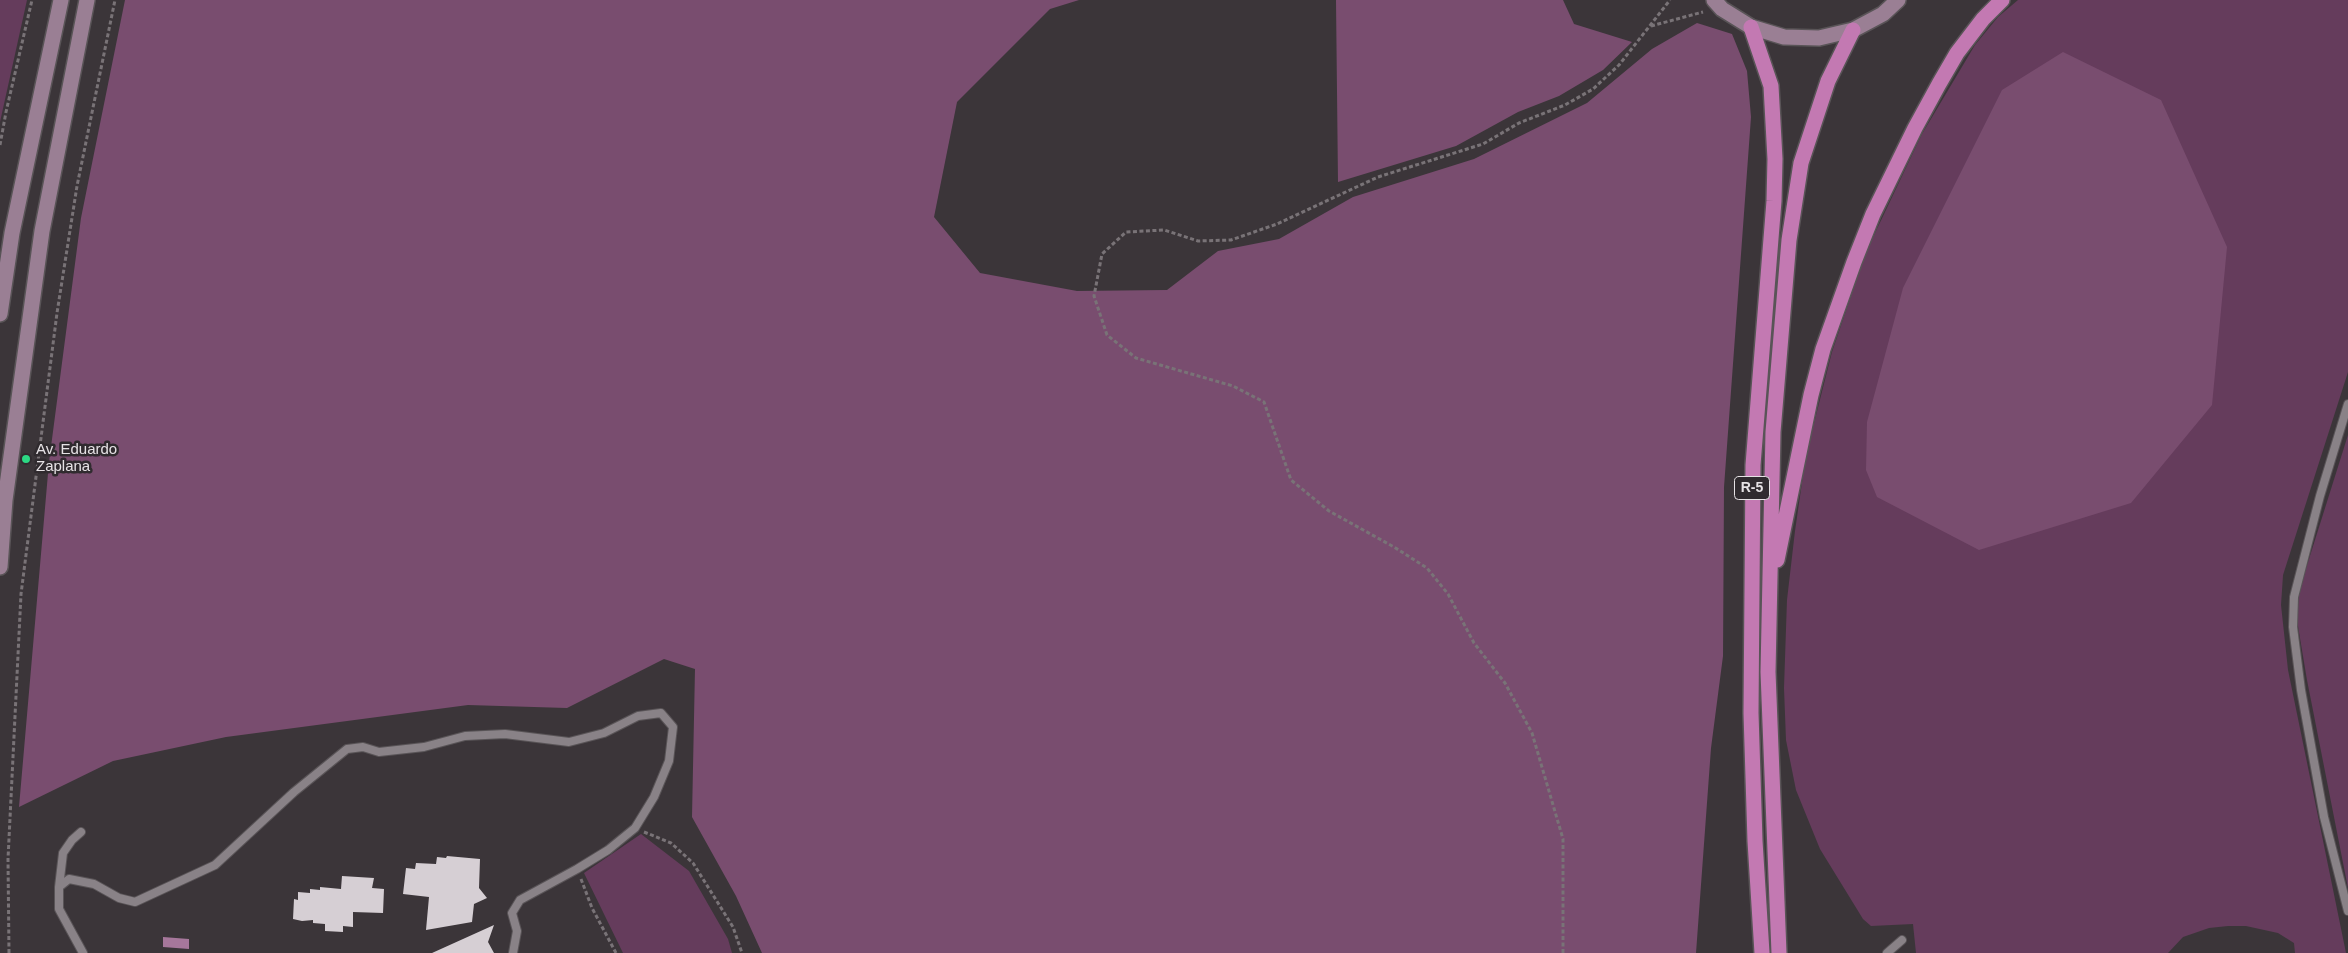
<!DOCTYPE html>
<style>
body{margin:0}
canvas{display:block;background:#3b3539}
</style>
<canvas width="2348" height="953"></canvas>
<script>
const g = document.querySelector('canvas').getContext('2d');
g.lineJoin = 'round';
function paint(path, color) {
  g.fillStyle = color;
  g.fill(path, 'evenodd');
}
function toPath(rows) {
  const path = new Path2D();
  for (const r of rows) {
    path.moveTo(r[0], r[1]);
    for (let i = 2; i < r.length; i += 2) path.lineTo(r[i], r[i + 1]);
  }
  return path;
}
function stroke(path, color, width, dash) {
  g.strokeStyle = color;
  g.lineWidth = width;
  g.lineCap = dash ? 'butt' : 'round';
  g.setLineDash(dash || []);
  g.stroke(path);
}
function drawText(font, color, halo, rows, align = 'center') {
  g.font = font + ' Arial,sans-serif';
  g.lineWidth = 5;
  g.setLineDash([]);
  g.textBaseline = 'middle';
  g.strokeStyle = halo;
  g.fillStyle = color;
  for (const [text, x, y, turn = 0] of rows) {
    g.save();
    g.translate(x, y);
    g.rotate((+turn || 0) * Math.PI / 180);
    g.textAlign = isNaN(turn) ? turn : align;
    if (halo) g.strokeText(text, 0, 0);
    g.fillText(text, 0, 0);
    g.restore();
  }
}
paint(toPath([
 [0,0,27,0,0,122],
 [2018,0,2348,0,2348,372,2283,575,2281,605,2288,670,2346,953,2295,953,2294,943,2278,933,2246,926,2228,926,2209,928,2183,937,2168,953,1916,953,1913,924,1871,926,1863,919,1820,849,1796,790,1786,740,1784,688,1787,600,1795,531,1806,455,1832,352,1866,252,1922,134,1975,45,1998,17],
 [2348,435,2348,888,2307,680,2297,620,2298,594],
 [641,834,689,871,728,939,732,953,623,953,584,873]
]), '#653c5c');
paint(toPath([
 [125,0,1079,0,1050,9,957,102,934,217,980,273,1077,291,1167,290,1218,251,1279,239,1353,197,1474,159,1587,103,1652,49,1697,23,1732,34,1747,71,1751,117,1724,487,1723,656,1711,748,1696,953,762,953,736,896,692,817,695,669,664,659,567,708,468,705,226,737,113,761,19,807,49,462,81,218],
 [1336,0,1563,0,1574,24,1632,42,1603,70,1559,96,1518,112,1456,146,1338,182],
 [2063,52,2161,100,2227,247,2212,405,2131,503,1979,550,1877,497,1866,470,1867,422,1903,288,2002,90]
]), '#794d6f');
paint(toPath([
 [163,937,189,939,189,949,163,947]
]), '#a6779b');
paint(toPath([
 [447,856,480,859,479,888,487,898,474,904,472,922,426,930,429,897,403,894,406,868,415,869,416,863,436,864,437,857,446,858],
 [342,876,374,878,372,888,384,889,383,913,353,912,353,927,343,926,343,932,325,931,325,924,313,923,313,920,302,921,293,919,294,899,298,900,298,892,310,893,310,889,320,890,320,887,341,889],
 [494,925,488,942,494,953,432,953]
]), '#d6cfd4');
const service = toPath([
 [2348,404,2320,496,2294,597,2293,627,2301,690,2324,817,2348,911],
 [59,887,63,853,72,840,81,832],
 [83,953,59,909,59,887,69,879,94,884,119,898,135,902,215,865,294,792,347,749,363,747,379,752,424,747,465,736,505,734,569,742,604,733,638,716,661,713,673,727,669,761,654,797,635,828,608,850,577,869,520,900,512,913,517,931,513,953],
 [1887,953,1902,940]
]);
const secondary = toPath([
 [1714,0,1722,9,1751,27,1784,37,1819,38,1853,30,1883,14,1898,0],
 [0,314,12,233,61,0],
 [0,567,5,500,42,231,87,0]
]);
const motorway = toPath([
 [1751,27,1771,86,1775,159,1774,201,1753,465,1751,713,1755,841,1762,953],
 [1777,560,1811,395,1823,349,1854,262,1873,214,1915,128,1939,84,1957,53,1983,19,2002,0],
 [1779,953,1768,672,1773,432,1789,240,1801,163,1828,81,1853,30]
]);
stroke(service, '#595457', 10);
stroke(secondary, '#595457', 18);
stroke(motorway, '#595457', 18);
stroke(toPath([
 [1651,26,1703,12],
 [0,145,6,112,32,0],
 [644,832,671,843,693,863,733,927,742,953],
 [581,879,592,908,616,953],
 [9,953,8,859,21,594,57,313,77,186,115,0],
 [1563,953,1563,839,1532,733,1505,683,1474,643,1448,594,1427,568,1394,547,1329,511,1291,480,1264,402,1233,386,1136,358,1107,335,1094,296,1102,254,1126,232,1164,230,1198,241,1231,240,1277,224,1378,177,1483,144,1519,123,1565,105,1593,89,1619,65,1670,0]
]), '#797377', 3, [4, 2.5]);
stroke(service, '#898287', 8);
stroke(secondary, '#9a7f94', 15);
stroke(motorway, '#c379b2', 15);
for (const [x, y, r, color] of [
 [26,459,5,"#2cd884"]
]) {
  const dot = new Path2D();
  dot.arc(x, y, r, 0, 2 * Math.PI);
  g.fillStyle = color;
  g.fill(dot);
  stroke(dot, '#302b2f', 2);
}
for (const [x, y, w] of [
 [1752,488,35]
]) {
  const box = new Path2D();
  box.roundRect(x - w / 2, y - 11.5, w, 23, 4);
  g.fillStyle = '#302b2f';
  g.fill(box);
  stroke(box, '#e6e2e5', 1);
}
drawText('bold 14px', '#e6e2e5', null, [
 ["R-5",1752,488]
]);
drawText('15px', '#e6e2e5', '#302b2f', [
 ["Av. Eduardo",36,450],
 ["Zaplana",36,467]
], 'left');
</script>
